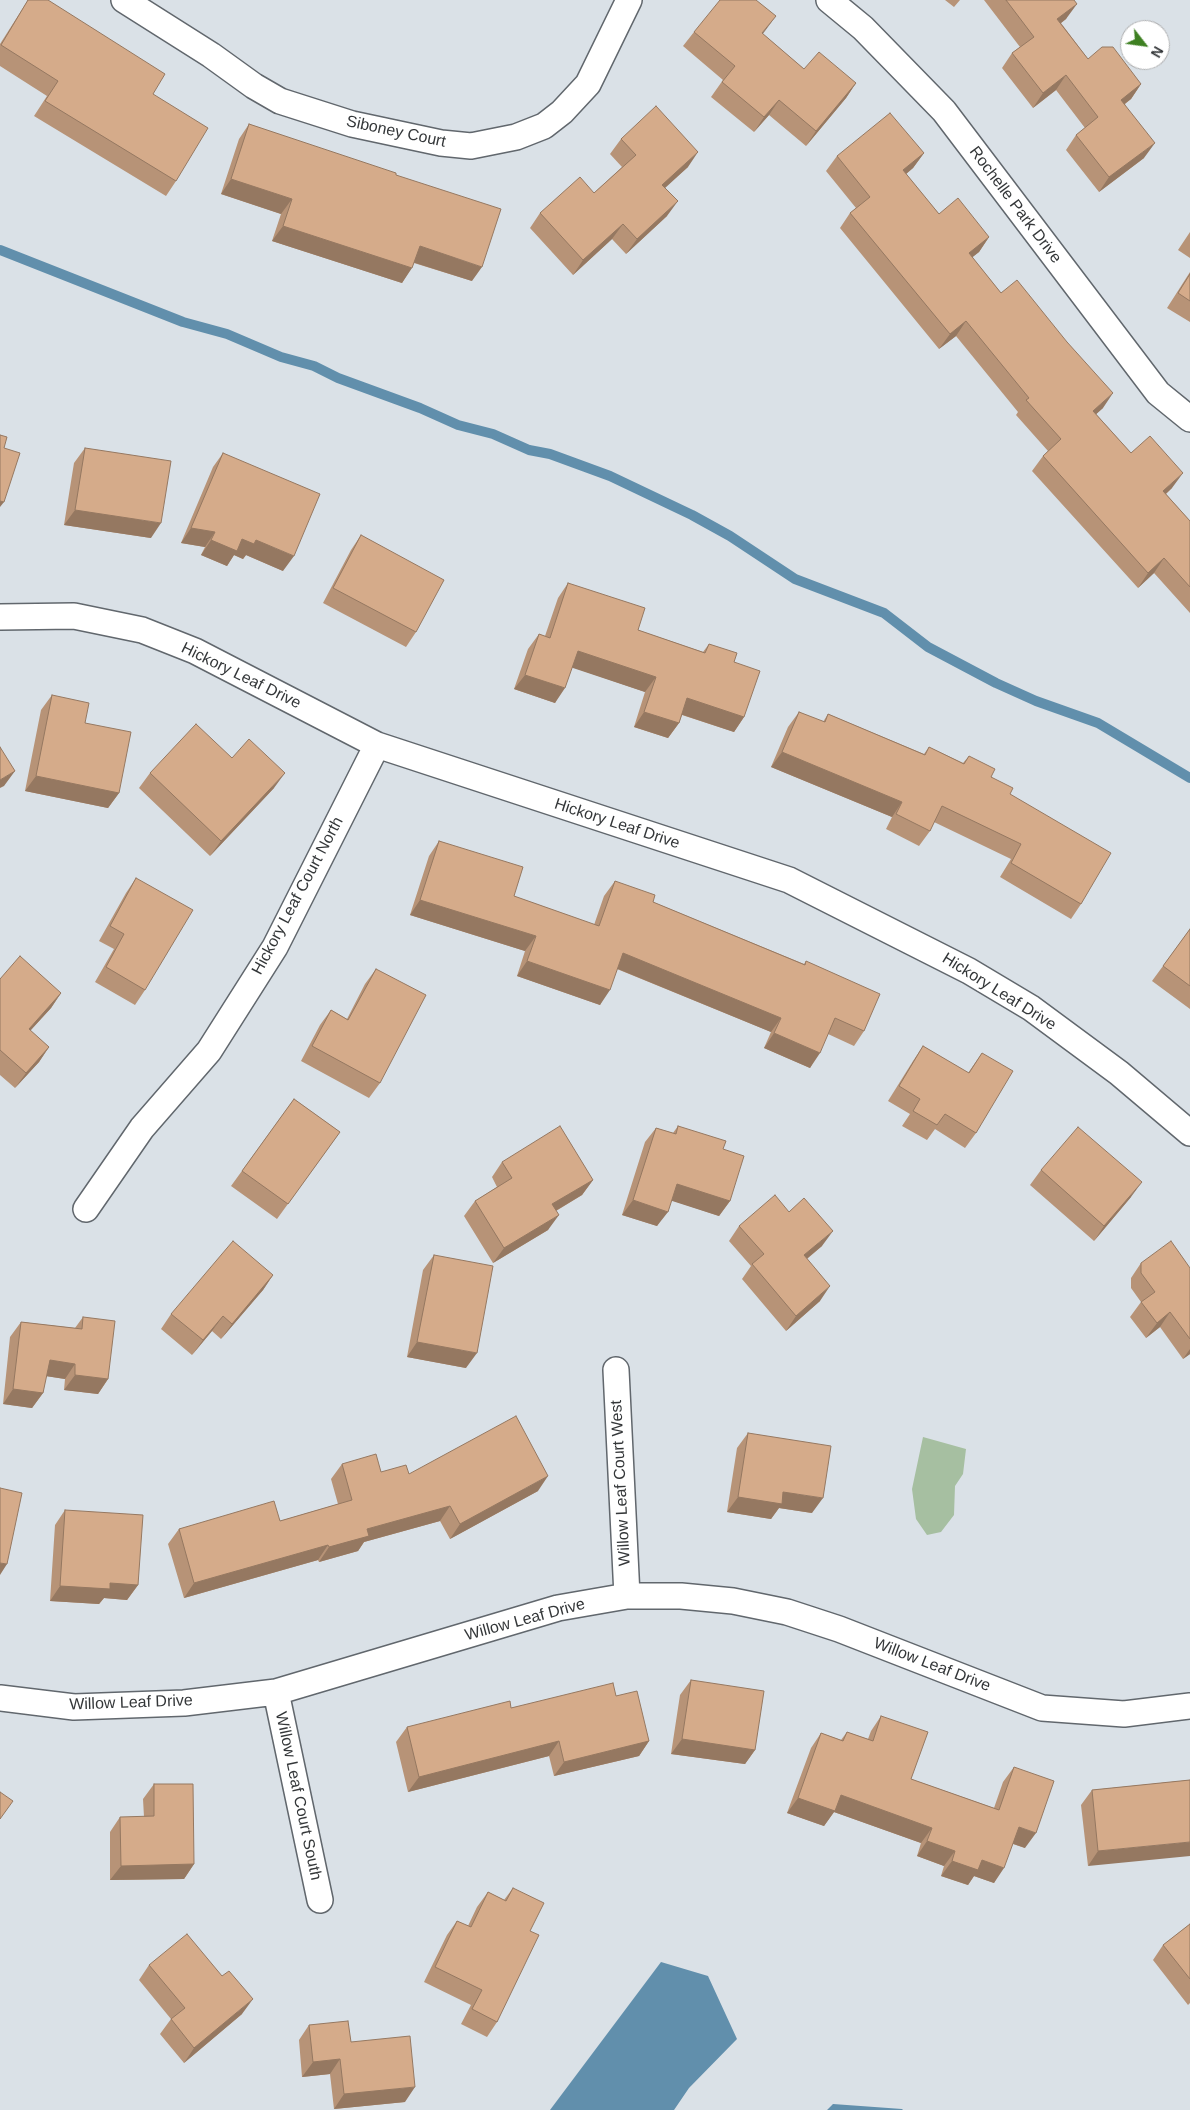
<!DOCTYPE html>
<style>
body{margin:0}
#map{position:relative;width:1190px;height:2110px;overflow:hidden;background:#dae1e7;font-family:Arial,sans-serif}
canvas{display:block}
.north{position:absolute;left:1120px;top:20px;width:50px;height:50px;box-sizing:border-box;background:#fff;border:1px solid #aeafb0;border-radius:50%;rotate:120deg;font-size:14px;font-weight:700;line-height:20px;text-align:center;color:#343739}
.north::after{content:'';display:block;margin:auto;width:18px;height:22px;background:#3e8022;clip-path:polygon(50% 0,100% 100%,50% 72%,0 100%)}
</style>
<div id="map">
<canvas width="1190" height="2110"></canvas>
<div class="north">N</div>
</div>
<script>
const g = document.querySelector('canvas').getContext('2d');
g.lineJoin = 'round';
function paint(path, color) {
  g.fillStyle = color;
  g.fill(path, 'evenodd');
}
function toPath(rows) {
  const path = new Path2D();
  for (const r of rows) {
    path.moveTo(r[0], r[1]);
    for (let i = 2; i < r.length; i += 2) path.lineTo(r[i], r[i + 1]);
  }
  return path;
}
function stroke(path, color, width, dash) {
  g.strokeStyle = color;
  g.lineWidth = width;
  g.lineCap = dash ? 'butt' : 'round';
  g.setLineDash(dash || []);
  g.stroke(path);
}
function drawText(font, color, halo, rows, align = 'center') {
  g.font = font + ' Arial,sans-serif';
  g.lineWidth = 4;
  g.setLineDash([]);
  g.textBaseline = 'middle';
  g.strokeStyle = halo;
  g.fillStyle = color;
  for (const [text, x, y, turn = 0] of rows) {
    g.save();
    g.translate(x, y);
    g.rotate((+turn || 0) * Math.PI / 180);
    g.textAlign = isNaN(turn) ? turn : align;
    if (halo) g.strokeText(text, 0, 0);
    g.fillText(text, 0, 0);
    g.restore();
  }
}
paint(toPath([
 [923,1437,966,1449,963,1474,955,1486,954,1515,941,1532,927,1535,916,1519,912,1489]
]), '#a6bfa1');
paint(toPath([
 [661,1962,708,1976,737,2039,689,2088,674,2110,550,2110],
 [833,2104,902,2109,903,2110,827,2110]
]), '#618fac');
stroke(toPath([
 [0,250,183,322,227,334,281,357,314,366,338,378,420,408,458,425,493,434,529,450,550,454,610,476,692,515,730,536,795,579,884,613,928,647,996,683,1036,701,1098,723,1190,778]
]), '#618fac', 10);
const street = toPath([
 [124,0,211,55,254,86,280,101,352,124,441,143,471,146,516,137,544,126,562,112,588,84,629,0],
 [829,0,863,28,944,111,1158,393,1190,419],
 [0,617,74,616,142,630,195,651,377,745,789,880,969,971,1031,1008,1119,1073,1190,1133],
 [86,1209,142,1128,209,1051,275,947,377,745],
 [616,1370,627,1596],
 [276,1692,320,1900],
 [0,1698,74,1707,184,1703,276,1692,558,1608,627,1596,681,1596,733,1601,787,1612,839,1629,1042,1708,1124,1714,1190,1706]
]);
stroke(street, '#61676d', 28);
stroke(street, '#fff', 25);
paint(toPath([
 [28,0,48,0,153,94,176,181,166,196,34,116,47,96,0,66,0,44],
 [945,0,960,0,954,7],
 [984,0,1074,0,1066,19,1061,23,1088,59,1141,84,1131,99,1125,104,1144,158,1099,192,1066,150,1076,135,1085,128,1056,90,1033,108,1002,68,1012,53,1020,47],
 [694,32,763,34,804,69,856,83,846,98,806,146,769,115,754,132,711,97,723,80,683,46],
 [249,124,396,175,472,281,414,263,402,283,272,241,281,214,221,194,239,139],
 [621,139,688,167,665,187,667,216,626,254,612,239,573,275,530,228,540,213,594,193,622,167,610,154],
 [924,153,913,168,906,174,939,214,989,237,979,252,972,257,1001,293,1103,408,1096,414,1131,453,1172,488,1166,494,1190,521,1190,613,1154,573,1138,588,1032,471,1043,456,1048,451,1016,415,1018,412,956,336,939,349,840,228,850,213,856,208,826,171,837,156],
 [1190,232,1190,258,1178,250],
 [1190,272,1190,322,1167,308],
 [85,448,151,538,64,525,74,463],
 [223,453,283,571,246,555,243,559,234,555,227,566,201,555,205,547,181,543,213,467],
 [361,535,416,632,406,647,323,603,351,550],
 [568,583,638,630,703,652,709,644,734,662,744,717,734,732,682,715,679,723,668,738,634,727,645,692,572,667,555,703,514,689,528,649,539,634,545,636,558,598],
 [52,695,85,723,119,793,108,808,25,791,41,710],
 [799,712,823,722,828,714,924,754,929,747,963,763,969,756,1010,794,1081,904,1071,919,1000,877,1011,859,934,822,930,831,919,846,886,829,892,817,771,767,788,727],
 [232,758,274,788,210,856,139,788,150,773],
 [439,841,514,896,594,925,604,896,615,881,653,902,804,964,806,961,864,1031,854,1046,828,1034,810,1068,764,1048,771,1032,617,969,600,1005,517,976,525,951,410,915,429,856],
 [136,878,145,990,135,1005,95,982,114,949,99,941,126,893],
 [1190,929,1190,1009,1152,981],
 [376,969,380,1083,369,1098,301,1061,320,1025,331,1010,347,1019,365,984],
 [0,979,61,993,51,1008,30,1031,49,1047,39,1062,15,1088,0,1075],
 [923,1046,968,1073,982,1053,976,1133,965,1148,935,1129,927,1140,902,1126,910,1114,888,1101,913,1061],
 [294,1099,340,1132,277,1219,231,1186],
 [678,1126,723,1149,730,1201,719,1216,671,1200,657,1226,622,1215,645,1142,656,1128,673,1133],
 [502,1162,593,1180,582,1195,556,1211,548,1230,493,1263,464,1216,475,1201,497,1187,492,1177],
 [1041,1170,1131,1197,1094,1241,1030,1185],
 [789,1212,822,1246,807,1259,820,1301,786,1331,742,1279,751,1266,729,1241,739,1226],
 [434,1255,466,1368,407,1357,423,1270],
 [1141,1263,1190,1268,1190,1354,1183,1359,1160,1327,1146,1338,1130,1317,1141,1302,1131,1288,1131,1278],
 [273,1275,263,1290,221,1339,212,1331,192,1355,161,1329,171,1314],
 [83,1317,108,1379,98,1394,64,1390,65,1379,46,1376,43,1393,32,1408,3,1404,10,1337,21,1322,75,1328],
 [748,1433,812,1513,779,1508,771,1519,727,1512,737,1448],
 [342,1464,381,1472,409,1474,538,1491,450,1539,440,1521,364,1542,358,1551,319,1562,318,1560,184,1598,168,1544,179,1529,280,1521,338,1504,331,1479],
 [65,1510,138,1585,127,1600,104,1598,99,1604,50,1601,55,1525],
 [691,1680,755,1750,745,1764,671,1754,680,1695],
 [616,1696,649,1741,639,1756,554,1776,549,1756,408,1792,396,1742,407,1727,511,1708],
 [881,1716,911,1779,994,1808,1003,1782,1014,1767,1025,1848,1013,1844,994,1883,974,1876,968,1885,941,1876,944,1866,917,1856,921,1843,834,1812,824,1826,787,1813,811,1748,821,1733,841,1740,847,1732,868,1739,871,1731],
 [1190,1780,1088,1866,1081,1805,1092,1790],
 [154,1784,194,1864,184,1879,110,1880,110,1832,120,1817,144,1817,143,1799],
 [513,1888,530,1931,497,2022,487,2037,461,2024,471,2005,424,1982,447,1935,457,1921,468,1926,477,1907,488,1892,504,1900],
 [1190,1924,1190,2003,1188,2005,1153,1960,1163,1945],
 [149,1965,242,2014,184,2063,160,2034,171,2019,139,1980],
 [309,2025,351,2042,405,2102,334,2109,330,2074,302,2077,299,2040]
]), '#b79377');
paint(toPath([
 [1077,4,1066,19,1047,34,1057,19],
 [776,16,765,31,752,48,762,33],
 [1066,75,1056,90,1033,108,1043,93],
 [856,83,846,98,806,146,816,131],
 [1141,84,1131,99,1111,114,1121,100],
 [779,100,769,115,754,132,764,117],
 [1155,143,1144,158,1099,192,1109,177],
 [698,152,688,167,652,200,662,185],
 [924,153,913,168,893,185,903,170],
 [231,179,292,199,281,214,221,194],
 [678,201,667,216,626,254,637,239],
 [623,224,612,239,573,275,583,260],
 [283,226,412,268,402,283,272,241],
 [989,237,979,252,959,268,969,253],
 [420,246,482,267,472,281,409,261],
 [966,321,956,336,939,349,950,334],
 [1113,393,1103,408,1083,426,1093,411],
 [1183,473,1172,488,1153,505,1163,491],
 [0,501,4,502,0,507],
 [75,510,161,523,151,538,64,525],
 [191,528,215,532,205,547,181,543],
 [242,539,256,540,294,556,283,571,246,555,243,559,234,555,227,566,201,555,211,540],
 [1164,558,1154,573,1138,588,1148,573],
 [578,651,656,677,645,692,567,666],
 [525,675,565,688,555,703,514,689],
 [687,698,744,717,734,732,677,713],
 [644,712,679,723,668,738,634,727],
 [782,752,902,802,892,817,771,767],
 [15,771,4,786,0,788,0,780],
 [285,773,274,788,210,856,221,841],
 [36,776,119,793,108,808,25,791],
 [420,900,536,936,525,951,410,915],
 [623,953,781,1018,771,1032,613,967],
 [527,961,610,990,600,1005,517,976],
 [61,993,51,1008,18,1044,29,1029],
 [774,1033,820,1053,810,1068,764,1048],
 [49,1047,39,1062,15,1088,26,1073],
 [593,1180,582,1195,542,1219,552,1204],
 [1142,1182,1131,1197,1094,1241,1104,1226],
 [677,1184,730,1201,719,1216,666,1199],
 [633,1200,668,1212,657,1226,622,1215],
 [559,1215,548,1230,493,1263,504,1248],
 [833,1231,822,1246,793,1270,804,1255],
 [273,1275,263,1290,221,1339,232,1324],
 [830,1286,820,1301,786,1331,796,1316],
 [1170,1312,1160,1327,1146,1338,1157,1323],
 [223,1316,212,1331,192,1355,203,1340],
 [417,1342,477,1353,466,1368,407,1357],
 [1190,1349,1190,1354,1183,1359],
 [50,1360,75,1364,65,1379,39,1375],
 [75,1375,108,1379,98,1394,64,1390],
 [13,1389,43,1393,32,1408,3,1404],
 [548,1476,538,1491,450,1539,460,1524],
 [783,1492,823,1498,812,1513,779,1508,771,1519,727,1512,738,1497],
 [450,1506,440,1521,364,1542,358,1551,319,1562,329,1547,367,1529],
 [328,1545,318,1560,184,1598,194,1583],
 [0,1563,7,1564,0,1575],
 [110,1583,138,1585,127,1600,104,1598,99,1604,50,1601,60,1586],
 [682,1739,755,1750,745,1764,671,1754],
 [559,1741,549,1756,408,1792,419,1777],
 [649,1741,639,1756,554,1776,564,1762],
 [841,1795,932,1828,921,1843,834,1812,824,1826,787,1813,798,1798],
 [1019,1827,1036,1833,1025,1848,1008,1842],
 [927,1841,955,1851,944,1866,917,1856],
 [1190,1842,1190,1856,1088,1866,1098,1851],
 [982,1860,1004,1868,994,1883,974,1876,968,1885,941,1876,952,1861],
 [194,1864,184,1879,110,1880,121,1866],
 [253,1999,242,2014,184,2063,194,2048],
 [340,2059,330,2074,302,2077,313,2062],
 [415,2087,405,2102,334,2109,344,2094]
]), '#957861');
const building = toPath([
 [28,0,48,0,165,74,153,94,208,128,176,181,45,101,58,81,1,45,28,0],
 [720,0,756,0,776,16,762,33,804,69,819,52,856,83,816,131,779,100,764,117,722,82,735,66,694,32,720,0],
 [1006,0,1074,0,1077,4,1057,19,1088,59,1102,47,1113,47,1141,84,1121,100,1155,143,1109,177,1076,135,1098,117,1066,75,1043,93,1012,53,1034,37,1006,0],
 [656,106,698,152,662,185,678,201,637,239,623,224,583,260,540,213,580,177,594,193,636,155,621,139,656,106],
 [890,113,924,153,903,170,939,214,958,198,989,237,969,253,1001,293,1017,280,1067,342,1113,393,1093,411,1131,453,1150,436,1183,473,1163,491,1190,521,1190,587,1164,558,1148,573,1043,456,1061,439,1026,400,1029,398,966,321,950,334,850,213,870,197,837,156,890,113],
 [249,124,396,173,396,175,501,209,482,267,420,246,412,268,283,226,292,199,231,179,249,124],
 [1190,274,1190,301,1178,293,1190,274],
 [0,435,7,437,4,448,20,453,4,502,0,501,0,435],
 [85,448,171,461,161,523,75,510,85,448],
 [223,453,320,494,294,556,256,540,254,544,242,539,237,551,211,540,215,532,191,528,223,453],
 [361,535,444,580,416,632,333,588,361,535],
 [568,583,645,608,638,630,705,653,709,644,737,653,734,662,760,671,744,717,687,698,679,723,644,712,656,677,578,651,565,688,525,675,539,634,550,638,568,583],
 [52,695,89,703,85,723,131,732,119,793,36,776,52,695],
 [799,712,825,722,828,714,925,755,929,747,964,764,969,756,995,769,991,777,1013,788,1010,794,1111,853,1081,904,1011,863,1021,844,942,806,930,831,896,814,902,802,782,752,799,712],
 [196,724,232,758,249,739,285,773,221,841,150,773,196,724],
 [0,747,15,771,0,780,0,747],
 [439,841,523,867,514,896,599,926,615,881,655,895,653,902,805,965,806,961,880,994,864,1031,835,1018,820,1053,774,1033,781,1018,623,953,610,990,527,961,536,936,420,900,439,841],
 [136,878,193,910,145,990,106,967,124,934,110,926,136,878],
 [1190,929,1190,986,1163,966,1190,929],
 [20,956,61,993,29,1029,49,1047,26,1073,0,1050,0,979,20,956],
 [376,969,426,995,380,1083,312,1046,331,1010,348,1020,376,969],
 [923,1046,969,1073,982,1053,1013,1071,976,1133,945,1114,937,1125,913,1111,920,1099,899,1086,923,1046],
 [294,1099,340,1132,288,1204,242,1171,294,1099],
 [560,1126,593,1180,552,1204,559,1215,504,1248,475,1201,512,1178,502,1162,560,1126],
 [678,1126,726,1141,723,1149,744,1156,730,1201,677,1184,668,1212,633,1200,656,1128,676,1134,678,1126],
 [1078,1127,1142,1182,1104,1226,1041,1170,1078,1127],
 [775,1195,789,1212,804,1198,833,1231,804,1255,830,1286,796,1316,752,1264,764,1254,739,1226,775,1195],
 [233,1241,273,1275,232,1324,223,1316,203,1340,171,1314,233,1241],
 [1171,1241,1190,1268,1190,1339,1170,1312,1157,1323,1141,1302,1155,1292,1141,1273,1141,1263,1171,1241],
 [434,1255,493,1266,477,1353,417,1342,434,1255],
 [83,1317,115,1321,108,1379,75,1375,75,1364,50,1360,43,1393,13,1389,21,1322,82,1329,83,1317],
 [516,1416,548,1476,460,1524,450,1506,367,1529,369,1536,329,1547,328,1545,194,1583,179,1529,274,1501,280,1521,352,1500,342,1464,376,1454,381,1472,406,1465,409,1474,516,1416],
 [748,1433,831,1446,823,1498,783,1492,782,1504,738,1497,748,1433],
 [0,1488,22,1493,7,1564,0,1563,0,1488],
 [65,1510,143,1515,138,1585,110,1583,110,1589,60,1586,65,1510],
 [691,1680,764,1691,755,1750,682,1739,691,1680],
 [613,1683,616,1696,637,1691,649,1741,564,1762,559,1741,419,1777,407,1727,510,1701,511,1708,613,1683],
 [881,1716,928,1732,911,1779,999,1810,1014,1767,1054,1781,1036,1833,1019,1827,1004,1868,982,1860,978,1870,952,1861,955,1851,927,1841,932,1828,841,1795,835,1811,798,1798,821,1733,843,1741,847,1732,873,1741,881,1716],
 [1190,1780,1190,1842,1098,1851,1092,1790,1190,1780],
 [154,1784,193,1784,194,1864,121,1866,120,1817,154,1816,154,1784],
 [0,1792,13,1801,0,1819,0,1792],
 [513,1888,544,1903,530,1931,539,1935,497,2022,472,2009,482,1990,435,1967,457,1921,471,1927,488,1892,506,1901,513,1888],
 [1190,1924,1190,1979,1163,1945,1190,1924],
 [187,1934,222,1976,229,1971,253,1999,194,2048,171,2019,185,2008,149,1965,187,1934],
 [348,2021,351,2042,410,2036,415,2087,344,2094,340,2059,313,2062,309,2025,348,2021]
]);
paint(building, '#d5ab8a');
stroke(building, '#957861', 1);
drawText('16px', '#343739', '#fff', [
 ["Siboney Court",396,132,12],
 ["Rochelle Park Drive",1015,205,53],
 ["Hickory Leaf Drive",241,676,26],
 ["Hickory Leaf Drive",617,824,18],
 ["Hickory Leaf Court North",298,896,-62],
 ["Hickory Leaf Drive",999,992,32],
 ["Willow Leaf Court West",621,1483,-93],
 ["Willow Leaf Drive",525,1620,-15],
 ["Willow Leaf Drive",932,1665,21],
 ["Willow Leaf Drive",131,1703,-2],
 ["Willow Leaf Court South",298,1796,78]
]);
</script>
